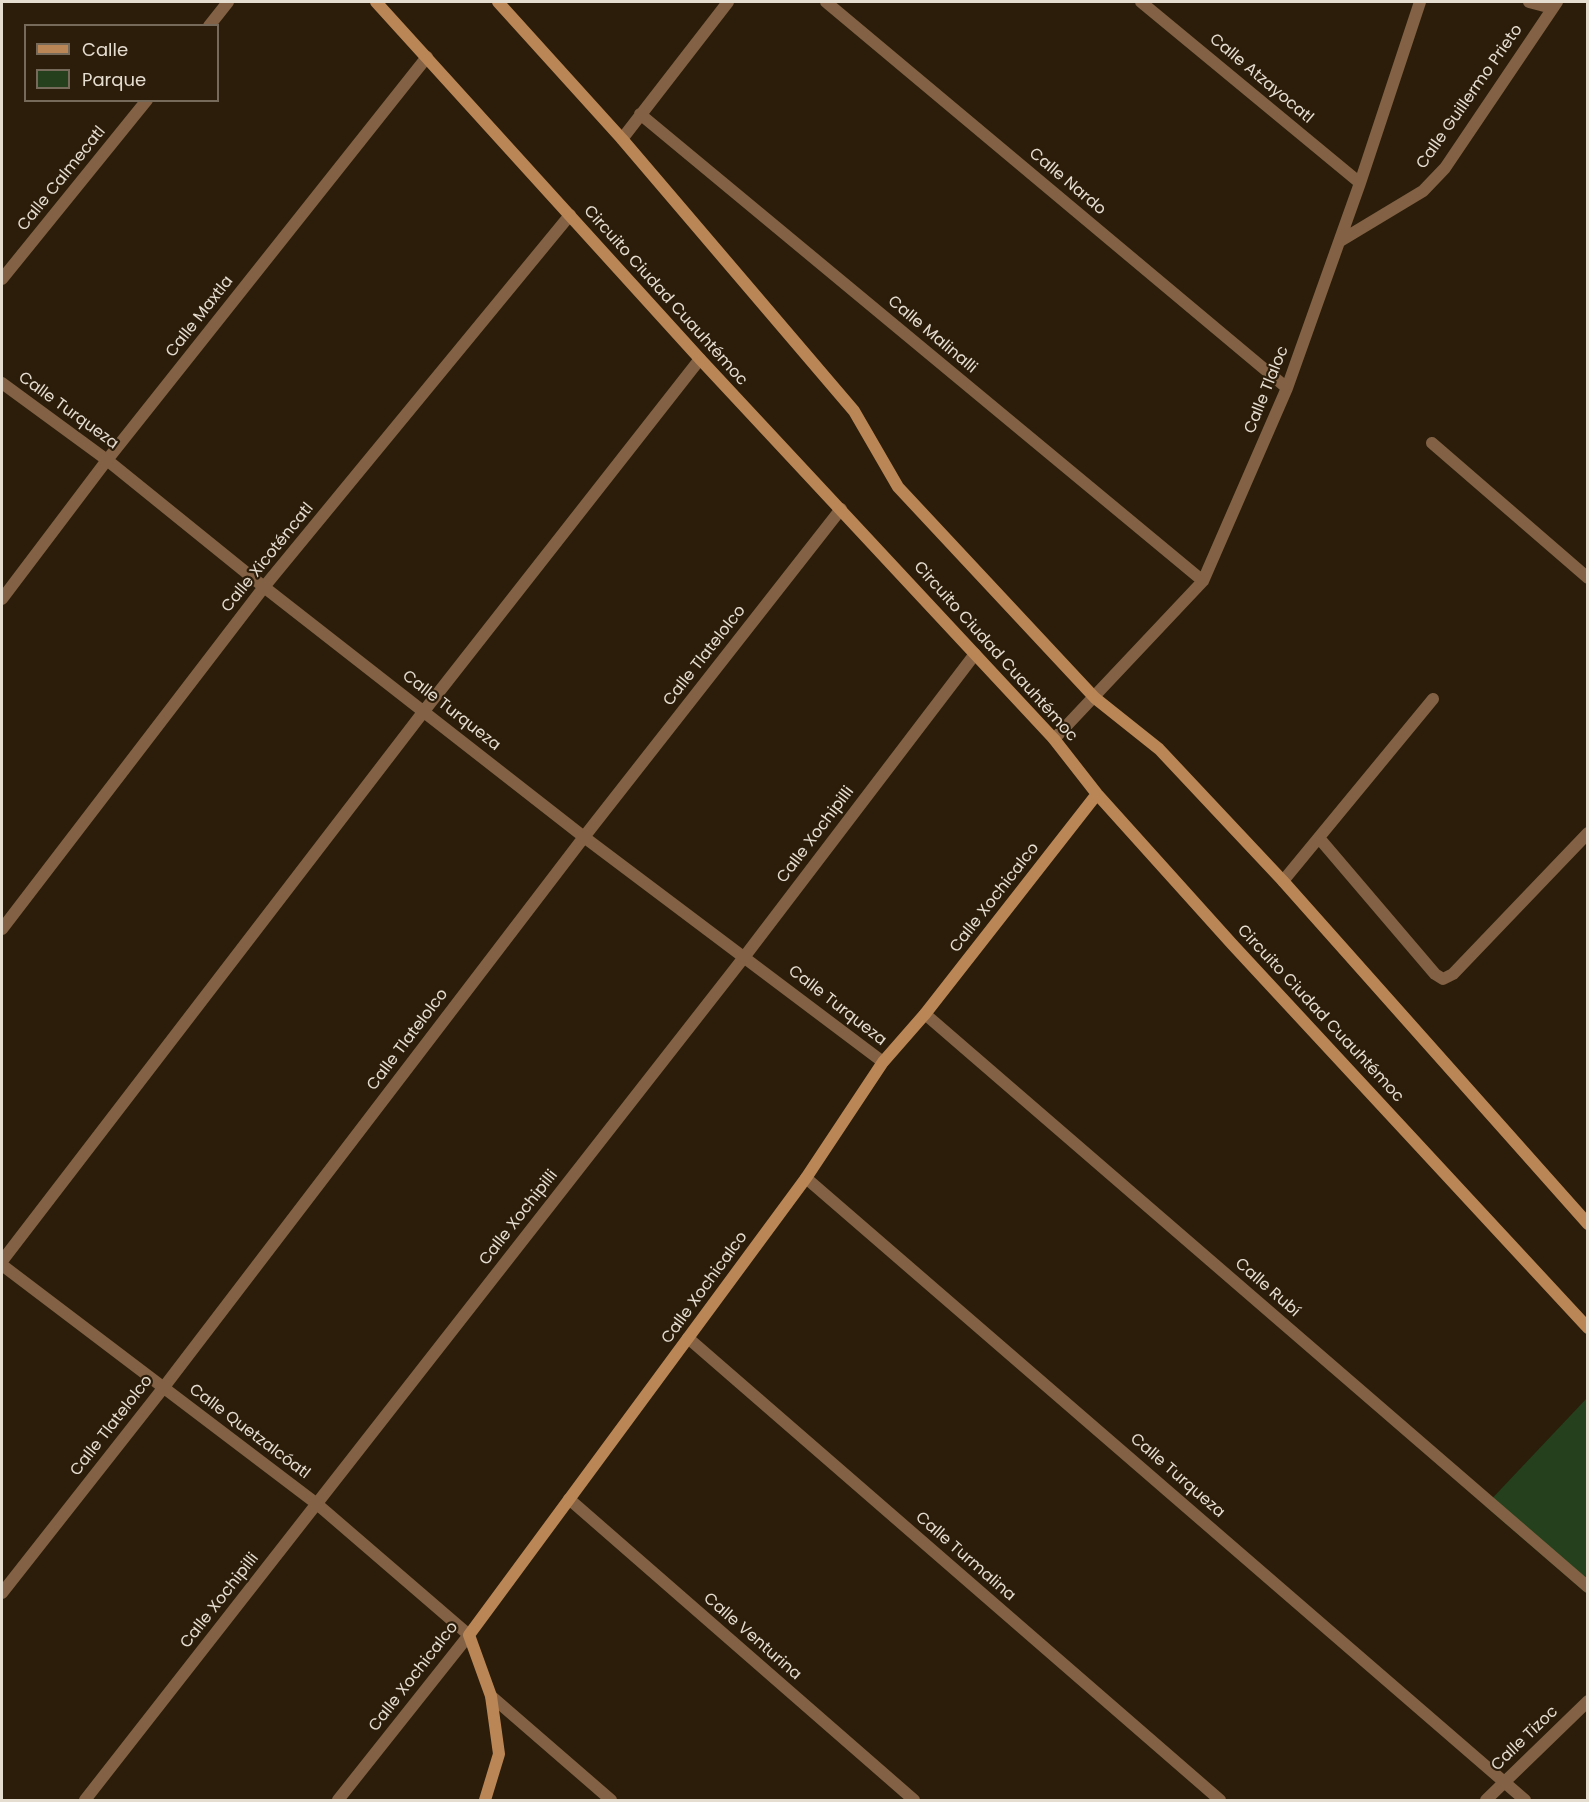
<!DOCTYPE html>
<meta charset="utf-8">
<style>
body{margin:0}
#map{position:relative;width:1589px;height:1802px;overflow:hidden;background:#2b1d0a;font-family:Poppins,sans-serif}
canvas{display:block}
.frame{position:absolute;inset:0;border:3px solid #e6ddd1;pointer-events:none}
.legend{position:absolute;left:24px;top:24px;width:195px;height:78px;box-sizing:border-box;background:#2b1d0a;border:2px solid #766a5a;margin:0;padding:8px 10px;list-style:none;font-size:18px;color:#e6ddd1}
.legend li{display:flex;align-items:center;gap:12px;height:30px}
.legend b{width:30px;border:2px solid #766a5a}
</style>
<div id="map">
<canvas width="1589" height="1802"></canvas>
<div class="frame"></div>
<ul class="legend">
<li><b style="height:8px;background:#ba8656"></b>Calle</li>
<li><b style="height:16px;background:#24401c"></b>Parque</li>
</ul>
</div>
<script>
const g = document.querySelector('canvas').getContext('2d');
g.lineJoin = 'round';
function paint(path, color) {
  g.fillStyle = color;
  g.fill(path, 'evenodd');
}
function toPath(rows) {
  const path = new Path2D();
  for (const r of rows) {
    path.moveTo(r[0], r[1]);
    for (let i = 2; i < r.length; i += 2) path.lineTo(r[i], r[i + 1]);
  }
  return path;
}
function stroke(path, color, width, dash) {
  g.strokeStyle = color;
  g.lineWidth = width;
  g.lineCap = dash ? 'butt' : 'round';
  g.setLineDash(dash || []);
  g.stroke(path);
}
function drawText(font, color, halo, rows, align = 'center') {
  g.font = font + ' Poppins,sans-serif';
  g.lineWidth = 4.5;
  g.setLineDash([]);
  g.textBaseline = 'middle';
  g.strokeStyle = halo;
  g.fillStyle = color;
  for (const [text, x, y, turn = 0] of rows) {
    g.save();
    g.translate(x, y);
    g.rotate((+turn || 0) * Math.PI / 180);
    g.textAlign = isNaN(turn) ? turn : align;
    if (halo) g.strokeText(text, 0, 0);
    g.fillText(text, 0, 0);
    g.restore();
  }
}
paint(toPath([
 [1587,1398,1587,1594,1485,1506]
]), '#24401c');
stroke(toPath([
 [826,2,1287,388],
 [1141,2,1360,183],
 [1529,2,1552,8],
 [209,26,228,2],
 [640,114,1203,581],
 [622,139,728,2],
 [1340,241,1423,191,1445,168,1557,2],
 [2,279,147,100],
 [2,383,107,460,264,587,584,837,883,1062],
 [1432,443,1588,578],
 [2,599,107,460,427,57],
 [1054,739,1203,581,1287,388,1360,183,1420,2],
 [1319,838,1435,974,1443,979,1453,974,1588,833],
 [1283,881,1433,699],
 [2,929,264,587,570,215],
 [925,1014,1588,1587],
 [806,1178,1525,1800],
 [2,1261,424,711,700,359],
 [2,1265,317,1504,469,1635,338,1800],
 [688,1338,1220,1800],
 [569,1499,914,1800],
 [2,1593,164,1387,584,837,841,509],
 [491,1696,611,1800],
 [85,1800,745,956,975,654],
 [1486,1800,1588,1701]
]), '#826144', 12);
stroke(toPath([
 [376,2,700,359,1054,739,1097,794,1232,944,1588,1328],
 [498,2,622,139,854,411,898,487,1095,698,1159,749,1283,881,1588,1224],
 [485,1800,499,1754,491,1696,469,1635,806,1178,883,1062,925,1014,1097,794]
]), '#ba8656', 12);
drawText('16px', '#e6ddd1', '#2b1d0a', [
 ["Calle Atzayocatl",1261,79,40],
 ["Calle Guillermo Prieto",1470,97,-55],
 ["Calle Calmecatl",62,179,-51],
 ["Calle Nardo",1067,182,40],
 ["Circuito Ciudad Cuauhtémoc",665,296,48],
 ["Calle Maxtla",200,317,-52],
 ["Calle Malinalli",932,335,40],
 ["Calle Tlaloc",1267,390,-68],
 ["Calle Turqueza",68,411,36],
 ["Calle Xicoténcatl",268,558,-51],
 ["Circuito Ciudad Cuauhtémoc",995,652,48],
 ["Calle Tlatelolco",705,656,-52],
 ["Calle Turqueza",451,711,38],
 ["Calle Xochipilli",816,835,-53],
 ["Calle Xochicalco",995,898,-52],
 ["Calle Turqueza",837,1006,38],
 ["Circuito Ciudad Cuauhtémoc",1320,1014,47],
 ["Calle Tlatelolco",408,1040,-53],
 ["Calle Xochipilli",519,1218,-52],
 ["Calle Xochicalco",705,1288,-54],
 ["Calle Rubí",1267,1288,41],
 ["Calle Tlatelolco",112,1426,-52],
 ["Calle Quetzalcóatl",249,1432,37],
 ["Calle Turqueza",1177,1476,41],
 ["Calle Turmalina",965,1557,41],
 ["Calle Xochipilli",220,1601,-52],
 ["Calle Venturina",752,1637,41],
 ["Calle Xochicalco",414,1677,-52],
 ["Calle Tizoc",1525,1739,-44]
]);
</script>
